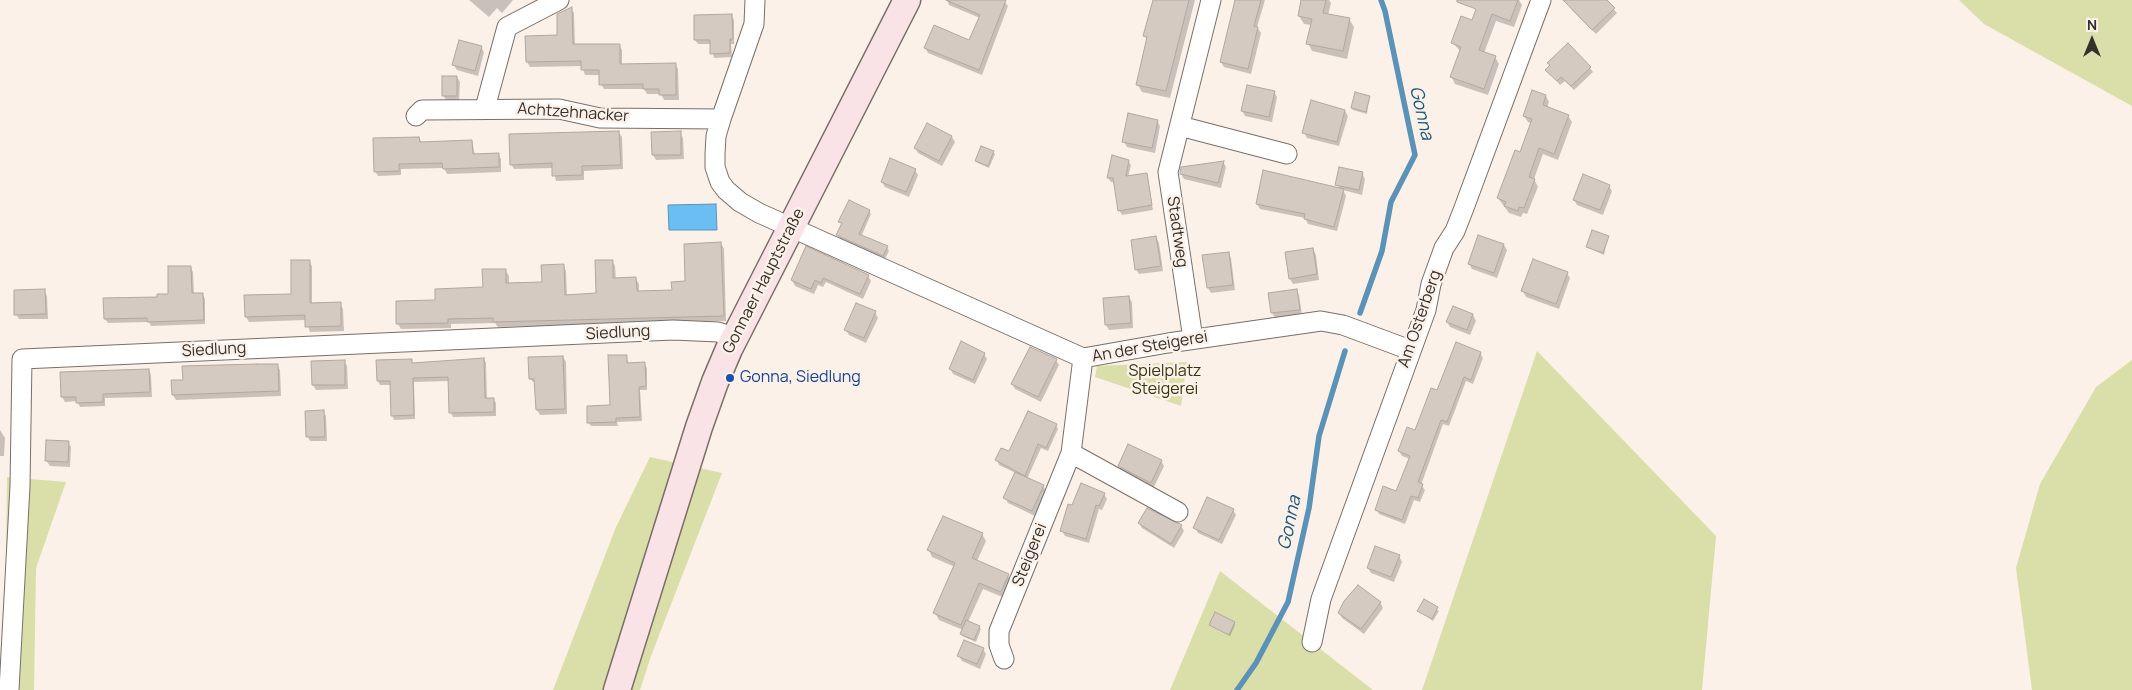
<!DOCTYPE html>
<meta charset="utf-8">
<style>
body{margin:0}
#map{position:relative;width:2132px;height:690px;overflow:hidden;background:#fcf1e8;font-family:Manrope,sans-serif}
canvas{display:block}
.north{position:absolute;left:2067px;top:15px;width:50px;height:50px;-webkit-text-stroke:4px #fcf1e8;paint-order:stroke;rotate:0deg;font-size:14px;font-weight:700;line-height:20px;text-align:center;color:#332f2c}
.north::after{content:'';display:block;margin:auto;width:18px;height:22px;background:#332f2c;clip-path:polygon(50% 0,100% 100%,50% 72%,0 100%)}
</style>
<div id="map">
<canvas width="2132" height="690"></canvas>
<div class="north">N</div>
</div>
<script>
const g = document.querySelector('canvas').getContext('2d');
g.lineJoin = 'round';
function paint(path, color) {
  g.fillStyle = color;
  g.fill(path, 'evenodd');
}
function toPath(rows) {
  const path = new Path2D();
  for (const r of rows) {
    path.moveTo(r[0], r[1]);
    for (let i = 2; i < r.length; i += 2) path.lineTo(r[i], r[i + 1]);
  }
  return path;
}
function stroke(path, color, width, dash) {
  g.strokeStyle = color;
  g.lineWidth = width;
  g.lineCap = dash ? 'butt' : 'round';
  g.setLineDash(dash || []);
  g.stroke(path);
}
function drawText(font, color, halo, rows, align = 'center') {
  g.font = font + ' Manrope,sans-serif';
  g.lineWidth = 5;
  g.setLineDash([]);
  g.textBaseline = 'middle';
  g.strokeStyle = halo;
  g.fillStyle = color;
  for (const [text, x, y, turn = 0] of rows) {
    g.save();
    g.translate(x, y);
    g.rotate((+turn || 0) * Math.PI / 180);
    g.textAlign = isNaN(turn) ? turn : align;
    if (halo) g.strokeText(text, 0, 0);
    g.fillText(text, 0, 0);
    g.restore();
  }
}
paint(toPath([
 [1959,0,2132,0,2132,106,1984,24],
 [1537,351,1716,536,1702,690,1422,690],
 [2132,360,2132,690,2032,690,2016,568,2040,484,2096,387],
 [1187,362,1181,406,1095,377,1097,366],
 [650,457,722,473,651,656,640,690,553,690,616,527],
 [7,477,66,482,36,568,34,690,0,690,5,646],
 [1220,571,1373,690,1170,690]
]), '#dadea8');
const water = toPath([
 [716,204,717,230,669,230,668,205,716,204]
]);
paint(water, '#6bbef2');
stroke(water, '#5a93b7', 1);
paint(toPath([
 [469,0,513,0,502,13,497,8,489,17],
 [947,0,1003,0,1008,6,982,75,928,53,925,48,970,42,980,18,949,5],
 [1154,0,1195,0,1170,98,1142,92,1137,84,1147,40,1145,36],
 [1236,0,1265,0,1257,27,1261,33,1251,74,1224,67,1221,62],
 [1302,0,1329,0,1331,3,1328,15,1349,19,1354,27,1347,59,1312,51,1308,43,1311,25,1304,24,1299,16],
 [1481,0,1519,0,1522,5,1514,27,1496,21,1484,53,1495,57,1499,64,1488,95,1455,84,1451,76,1461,52,1453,43,1473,22],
 [1575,0,1605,0,1617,13,1596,34,1572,10,1569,5],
 [571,9,574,13,575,45,619,45,622,50,622,65,675,64,678,69,679,100,664,100,661,94,647,94,644,89,604,89,601,84,601,75,585,75,582,66,530,67,527,62,558,36],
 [731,15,734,20,734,44,731,44,732,57,714,58,711,44,698,44,695,40],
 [481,47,484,52,478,76,457,70,454,65],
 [1590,68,1593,72,1574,90,1565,81,1560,85,1547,70],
 [457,77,460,82,459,100,446,100,443,95],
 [1274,92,1277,97,1272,122,1245,116,1242,111],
 [1546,96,1549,102,1547,108,1568,116,1572,122,1558,160,1543,154,1534,179,1538,187,1527,214,1523,213,1521,217,1509,213,1498,198,1521,153,1532,124,1528,122,1524,116],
 [1369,97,1367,114,1353,110,1352,108],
 [1345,111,1348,116,1339,146,1307,138,1304,132],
 [1157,121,1160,126,1155,153,1127,147,1124,142],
 [928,125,952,137,955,142,942,166,918,153,915,148],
 [680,132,683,138,684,159,656,160,653,155,653,133],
 [619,133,622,137,623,169,584,171,584,180,556,181,553,168,514,169,511,164],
 [419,138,422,143,472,142,475,155,498,154,501,159,501,172,447,174,444,168,401,169,401,175,378,176,375,171],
 [993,152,995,154,989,168,978,163,976,161],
 [1128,161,1131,165,1128,177,1146,174,1148,179,1153,210,1122,215,1119,210,1114,182,1111,182,1108,178],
 [1223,162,1226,167,1221,188,1184,179,1181,174],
 [915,170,918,175,909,197,885,187,882,182],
 [1362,173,1365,179,1362,195,1343,190,1346,196,1337,231,1308,224,1305,218,1260,209,1257,204,1340,190,1337,184],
 [1609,186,1612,191,1603,215,1577,205,1574,200],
 [869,211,871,214,861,237,887,247,889,251,885,259,840,239,838,235,842,226,840,222],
 [1156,237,1159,243,1163,271,1139,274,1136,269],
 [1608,237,1604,255,1587,247],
 [721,243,724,249,726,321,498,327,495,323,451,324,451,328,401,329,398,324,437,301,484,288,505,270,509,276,509,284,543,283,563,265,566,271,567,296,598,294,612,261,615,266,616,279,636,279,639,284,639,293,673,291,687,282],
 [1504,245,1507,250,1497,278,1472,269,1469,264],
 [806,248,868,276,871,281,863,299,826,282,823,287,818,285,814,294,795,286,792,280],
 [1313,249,1316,255,1319,280,1293,284,1290,279],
 [1228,253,1231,258,1235,290,1211,293,1208,288,1204,256],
 [309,261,312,266,312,304,340,303,343,309,344,331,310,332,306,320,249,322,246,317,292,295],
 [190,267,193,272,194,294,202,294,205,299,205,324,151,326,149,322,108,323,105,319,105,300,158,298,170,295],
 [1567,273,1570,278,1559,309,1526,297,1523,291],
 [1296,290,1299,295,1302,315,1275,318,1272,313],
 [44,291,47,296,48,319,19,319,16,314],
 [1129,297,1132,302,1133,328,1109,330,1106,325],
 [1453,308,1473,315,1476,321,1470,335,1450,327,1447,322],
 [875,312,878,318,866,343,849,335,846,330],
 [1480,353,1483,358,1473,384,1466,381,1449,426,1443,424,1421,485,1425,490,1420,502,1414,500,1405,524,1379,514,1376,509,1397,493,1410,459,1402,456,1399,451,1415,431,1438,392],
 [984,354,987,359,975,384,953,374,950,368],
 [626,356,629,364,644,364,647,368,647,390,640,390,642,421,617,422,618,426,591,426,588,422,611,406],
 [563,357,566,362,567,414,540,415,537,410,536,384,530,379],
 [484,359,486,363,487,399,493,399,496,403,496,416,453,417,451,413,450,381,414,382,415,419,394,420,392,415,391,385,380,385,378,381,411,360,413,364],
 [1056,360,1059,365,1041,402,1015,389,1012,384],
 [344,361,347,366,348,389,316,390,313,385,313,362],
 [277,365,280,370,281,396,176,400,173,395,184,381],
 [149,370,151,375,152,397,105,398,105,406,80,407,77,401,65,402,62,397,62,374],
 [323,412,326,416,327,441,310,441,308,437],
 [1056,425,1058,429,1048,451,1041,448,1027,479,1043,486,1046,491,1035,516,1008,503,1005,498,1016,473,999,465,997,460],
 [0,430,5,438,4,456,0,456],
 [68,442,71,447,70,467,50,466,46,460],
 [1161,461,1164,466,1154,487,1122,471,1119,466],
 [1104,494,1107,499,1102,510,1099,509,1089,543,1065,536,1062,531,1073,507],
 [1148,510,1181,526,1184,531,1174,548,1142,528,1139,523],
 [1233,510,1236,515,1222,544,1198,533,1195,528],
 [982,534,986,541,977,561,1008,575,1012,582,1005,598,983,589,968,622,981,629,976,642,962,636,963,630,939,620,935,613,955,567,932,557,929,550],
 [1399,556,1402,562,1394,582,1371,573,1368,568],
 [1424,601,1439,611,1433,621,1419,611],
 [1380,602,1383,608,1364,634,1342,618,1339,612],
 [1234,623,1235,625,1230,636,1210,625],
 [983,649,986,654,980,669,962,661,959,656]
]), '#0003');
stroke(toPath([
 [1360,313,1382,251,1391,202,1415,155,1385,11,1381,0],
 [1237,690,1256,663,1288,602,1309,508,1319,436,1345,351]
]), '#5a93b7', 5.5);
const building = toPath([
 [946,0,1006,0,979,70,924,48,934,25,969,40,980,15,946,0],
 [1153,0,1189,0,1166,91,1136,85,1147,37,1143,36,1153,0],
 [1235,0,1261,0,1254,26,1258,27,1248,69,1220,62,1235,0],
 [1301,0,1326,0,1323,13,1350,18,1343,51,1306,44,1312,19,1298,16,1301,0],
 [1457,0,1518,0,1510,21,1492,14,1479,50,1496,56,1484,89,1450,77,1461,47,1451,43,1461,16,1472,20,1476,9,1457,2,1457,0],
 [1563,0,1607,0,1615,8,1592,30,1563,0],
 [572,7,573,44,620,44,620,64,676,63,676,95,659,95,659,89,643,89,643,84,599,85,599,70,581,70,581,61,526,62,525,36,557,35,557,14,572,7],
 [732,14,733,39,730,39,730,53,710,54,710,40,694,40,694,15,732,14],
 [459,40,482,46,475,71,452,65,459,40],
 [1568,43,1591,67,1571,86,1561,77,1557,81,1545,70,1550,65,1547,63,1568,43],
 [442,76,457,76,457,96,442,96,442,76],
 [1247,85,1275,91,1269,117,1241,111,1247,85],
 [1532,90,1546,95,1543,105,1569,115,1554,154,1539,148,1529,177,1535,179,1524,208,1519,207,1518,211,1504,206,1506,202,1497,198,1515,150,1520,152,1532,119,1523,116,1532,90],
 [1355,92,1370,96,1366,112,1351,108,1355,92],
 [1311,100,1345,110,1337,142,1302,133,1311,100],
 [1128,113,1158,120,1152,148,1122,142,1128,113],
 [927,123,952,136,939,161,914,148,927,123],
 [619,131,621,165,582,166,582,175,552,176,552,163,510,165,509,134,619,131],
 [681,131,681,155,652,155,651,132,681,131],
 [419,137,420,142,472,140,473,154,499,153,499,167,443,169,442,163,399,164,399,171,374,172,373,138,419,137],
 [981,146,994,151,988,166,975,161,981,146],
 [1112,155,1129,160,1126,176,1147,173,1152,205,1118,211,1113,178,1107,178,1112,155],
 [890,158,916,169,906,192,881,182,890,158],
 [1224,161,1218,183,1180,174,1181,167,1224,161],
 [1339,167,1363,172,1359,190,1335,185,1339,167],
 [1263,170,1344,189,1334,227,1304,219,1305,214,1256,204,1263,170],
 [1583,174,1610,185,1600,210,1573,200,1583,174],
 [849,200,870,210,859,234,888,246,883,256,836,235,842,223,838,222,849,200],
 [1592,230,1609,236,1603,253,1586,247,1592,230],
 [1478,235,1504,244,1494,273,1468,264,1478,235],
 [1156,236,1161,266,1135,270,1131,240,1156,236],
 [721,242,724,316,493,322,493,318,448,319,448,323,396,324,396,301,435,300,435,289,483,287,482,269,506,269,506,283,542,282,541,265,564,264,565,295,596,293,595,260,613,260,613,278,636,277,637,291,672,290,671,282,685,281,684,244,721,242],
 [806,246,869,275,860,294,823,278,821,283,815,280,811,289,791,280,806,246],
 [1313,248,1317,274,1289,279,1285,252,1313,248],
 [1229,252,1233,285,1207,288,1202,255,1229,252],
 [1533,259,1568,272,1556,304,1521,291,1533,259],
 [291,260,310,260,310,303,341,302,341,326,305,327,305,315,245,317,244,295,291,294,291,260],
 [168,266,191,266,192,293,203,293,204,320,147,322,147,318,104,319,103,298,157,297,157,294,168,294,168,266],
 [45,289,46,314,14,315,14,290,45,289],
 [1297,289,1300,310,1271,313,1268,293,1297,289],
 [1129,296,1131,323,1105,325,1103,298,1129,296],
 [856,303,876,311,864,338,844,330,856,303],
 [1453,306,1473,314,1467,330,1446,322,1453,306],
 [961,341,985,353,973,380,949,369,961,341],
 [1456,342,1481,352,1471,380,1464,377,1447,422,1441,420,1418,482,1423,484,1418,498,1411,496,1402,520,1375,510,1383,486,1396,491,1410,456,1398,451,1407,427,1415,430,1431,388,1437,390,1456,342],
 [1030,347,1057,359,1038,397,1011,384,1030,347],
 [608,355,627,355,627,363,645,362,646,386,639,387,640,417,616,418,616,422,587,423,587,406,610,405,608,355],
 [563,356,565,409,536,410,534,379,529,379,528,357,563,356],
 [484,358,485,398,494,398,494,412,449,413,448,377,413,378,414,415,391,416,390,381,377,381,376,360,412,359,412,363,484,358],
 [345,360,345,385,312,385,311,361,345,360],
 [257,364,278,364,279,391,172,395,171,380,183,380,182,366,257,364],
 [149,369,150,392,103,394,103,402,76,403,76,397,61,397,60,372,149,369],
 [324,410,325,437,306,437,305,411,324,410],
 [1028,411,1057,424,1046,448,1038,444,1025,476,995,460,1001,448,1009,451,1028,411],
 [46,440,69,441,68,462,45,461,46,440],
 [1128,444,1162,460,1151,483,1118,466,1128,444],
 [1015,472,1044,485,1032,511,1003,498,1015,472],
 [1081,483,1105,493,1099,506,1096,505,1086,539,1060,531,1068,504,1072,505,1081,483],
 [1207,497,1234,509,1219,540,1193,528,1207,497],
 [1147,508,1182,525,1171,544,1138,523,1147,508],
 [943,516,983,533,972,558,1009,574,1001,592,979,583,961,625,933,613,955,563,927,550,943,516],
 [1375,546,1400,555,1391,577,1367,568,1375,546],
 [1358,585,1381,602,1361,629,1338,613,1344,601,1358,585],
 [1424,599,1438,607,1432,619,1417,611,1424,599],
 [1215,612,1235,622,1229,635,1209,625,1215,612],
 [966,620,980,626,974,640,960,634,966,620],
 [964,640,984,648,977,664,957,656,964,640]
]);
paint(building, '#d5cac2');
stroke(building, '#b1a79f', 1);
const minor = toPath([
 [755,0,754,24,721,119,716,136,715,154,715,167,720,182,726,190,740,202,759,213,1083,358,1168,343,1321,321,1343,325,1410,350],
 [485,108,507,27,559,0],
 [416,116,422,110,559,109,600,118,721,119],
 [1180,126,1287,154],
 [1193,339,1168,172,1211,0],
 [1071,453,1178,512],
 [1312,642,1321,599,1426,310,1431,284,1444,248,1455,231,1464,208,1541,0],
 [1004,659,999,645,999,631,1071,453,1083,358],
 [9,690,20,486,22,359,673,330,718,332,735,338]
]);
const secondary = toPath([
 [617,690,699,427,715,382,729,349,907,0]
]);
stroke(minor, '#786f67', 21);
stroke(secondary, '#786f67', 29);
stroke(minor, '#fff', 19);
stroke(secondary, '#fae3e6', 26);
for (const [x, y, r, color] of [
 [730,378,5,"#1a4fb4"]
]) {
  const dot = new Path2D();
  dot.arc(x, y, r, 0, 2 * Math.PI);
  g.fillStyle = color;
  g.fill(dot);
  stroke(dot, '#fcf1e8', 2);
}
drawText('16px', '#332f2c', '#fcf1e8', [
 ["Achtzehnacker",573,113,4],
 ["Stadtweg",1177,232,82],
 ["Gonnaer Hauptstraße",764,281,-63],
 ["Am Osterberg",1420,319,-71],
 ["Siedlung",618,333,-3],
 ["An der Steigerei",1150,347,-10],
 ["Siedlung",214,350,-3],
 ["Steigerei",1030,555,-68]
]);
drawText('16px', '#343610', '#fcf1e8', [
 ["Spielplatz",1165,372],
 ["Steigerei",1165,390]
]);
drawText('16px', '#164399', '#fcf1e8', [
 ["Gonna, Siedlung",740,378]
], 'left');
drawText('italic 18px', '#1b597c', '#fcf1e8', [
 ["Gonna",1421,113,77],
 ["Gonna",1290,523,-78]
]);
</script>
